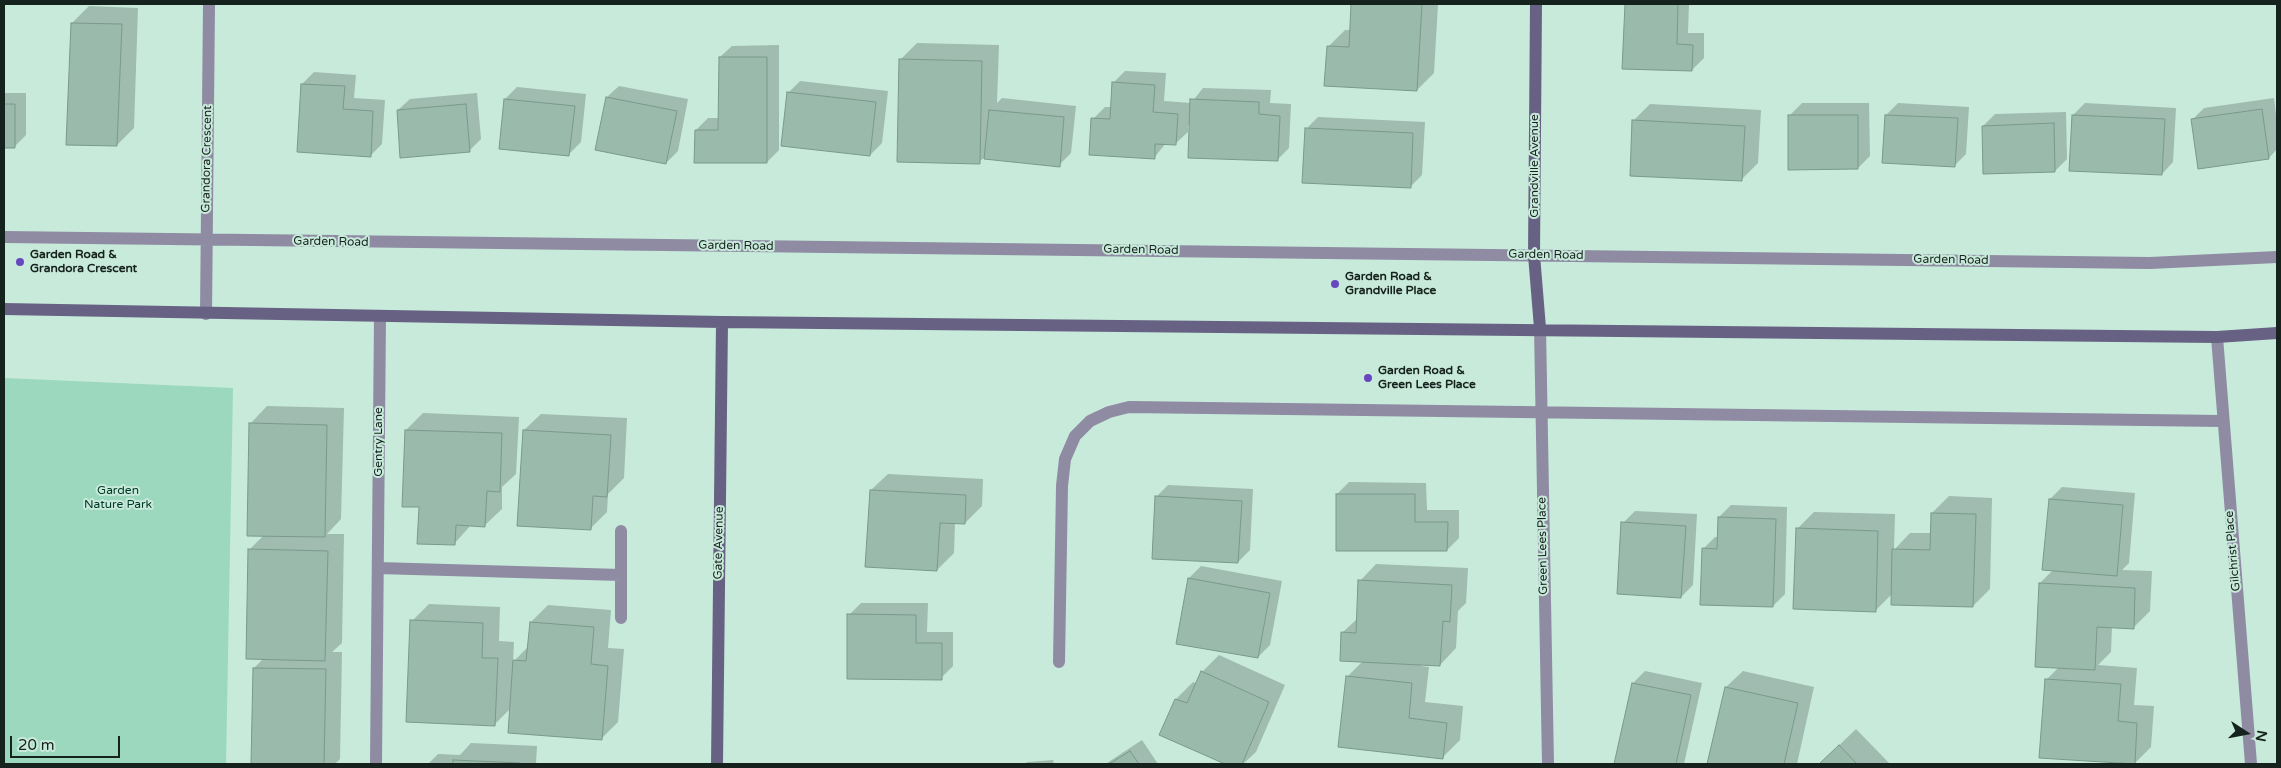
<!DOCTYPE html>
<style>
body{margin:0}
#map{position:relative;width:2281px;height:768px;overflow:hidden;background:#c8eadb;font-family:"Varela Round",sans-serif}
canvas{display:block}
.frame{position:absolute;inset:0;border:5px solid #16221d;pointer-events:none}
.north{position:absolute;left:2221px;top:708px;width:50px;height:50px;-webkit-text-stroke:4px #c8eadb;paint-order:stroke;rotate:101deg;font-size:14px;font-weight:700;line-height:20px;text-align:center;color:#16221d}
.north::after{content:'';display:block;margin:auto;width:18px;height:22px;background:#16221d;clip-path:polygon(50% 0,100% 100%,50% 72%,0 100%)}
.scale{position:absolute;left:10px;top:736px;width:110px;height:22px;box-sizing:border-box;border:2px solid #16221d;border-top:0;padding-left:6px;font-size:15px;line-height:18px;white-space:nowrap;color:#16221d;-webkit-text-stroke:4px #c8eadb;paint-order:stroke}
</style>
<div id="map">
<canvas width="2281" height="768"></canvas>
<div class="frame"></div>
<div class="north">N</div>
<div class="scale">20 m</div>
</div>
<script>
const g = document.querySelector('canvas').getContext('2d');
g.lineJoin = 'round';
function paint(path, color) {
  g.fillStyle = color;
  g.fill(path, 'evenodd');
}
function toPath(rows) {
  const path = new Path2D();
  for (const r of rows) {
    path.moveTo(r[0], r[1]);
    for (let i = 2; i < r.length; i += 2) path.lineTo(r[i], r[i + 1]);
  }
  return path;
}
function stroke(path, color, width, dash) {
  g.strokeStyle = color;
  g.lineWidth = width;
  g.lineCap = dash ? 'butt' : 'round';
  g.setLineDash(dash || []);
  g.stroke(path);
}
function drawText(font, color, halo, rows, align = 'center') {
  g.font = font + ' "Varela Round",sans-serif';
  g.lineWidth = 4;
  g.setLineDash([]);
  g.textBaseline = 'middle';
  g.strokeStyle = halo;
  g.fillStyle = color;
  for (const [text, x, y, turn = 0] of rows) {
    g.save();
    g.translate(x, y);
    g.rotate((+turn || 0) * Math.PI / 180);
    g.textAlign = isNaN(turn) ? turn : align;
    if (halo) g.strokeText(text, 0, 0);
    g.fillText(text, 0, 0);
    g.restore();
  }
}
paint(toPath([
 [4,378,233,388,226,764,4,764]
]), '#9bd8be');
paint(toPath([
 [1353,4,1438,4,1434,73,1417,90,1328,47,1345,30,1351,30],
 [1626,4,1689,4,1688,33,1704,33,1704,58,1692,70,1624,68],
 [89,6,138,8,134,128,117,145,72,23],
 [917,43,999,45,997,103,1002,98,1076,106,1071,153,1059,165,986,156,979,162,900,60],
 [779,45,779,150,767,162,696,130,708,118,720,118,720,57,732,46],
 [1125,71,1166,73,1164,101,1191,103,1203,88,1271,90,1270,103,1291,104,1289,148,1277,160,1188,125,1188,132,1176,143,1166,143,1154,158,1093,119,1105,107,1112,107,1113,83],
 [314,72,356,75,354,98,385,100,382,144,370,156,302,84],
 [800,81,888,91,882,143,870,155,788,93],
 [619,86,688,99,678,151,666,163,607,97],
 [517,87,586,94,581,142,569,154,500,148,505,99],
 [4,93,26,93,26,135,14,147,4,147],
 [477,93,481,139,469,151,398,110,410,99],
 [2274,98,2277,123,2277,149,2269,158,2192,120,2204,108],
 [1802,103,1869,103,1870,156,1858,168,1790,115],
 [1898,103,1969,107,1966,154,1954,166,1886,115],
 [2085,103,2176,108,2173,162,2162,174,2073,115],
 [1650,104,1761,110,1758,163,1741,180,1633,121],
 [2066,112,2067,159,2055,171,1983,126,1995,114],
 [1318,117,1425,122,1422,175,1410,187,1306,129],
 [267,406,344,408,341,519,327,534,344,534,342,643,332,652,342,652,340,759,335,764,252,764,254,668,264,658,250,549,264,535,251,423],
 [423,413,519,417,516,474,502,487,502,509,485,525,471,525,454,544,420,506,406,430],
 [541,414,627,418,624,478,608,494,607,512,590,529,524,430],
 [888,474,983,479,982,506,965,523,955,523,954,553,937,570,871,490],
 [1349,482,1426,483,1427,510,1459,510,1459,538,1447,550,1337,494],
 [1168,485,1253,489,1250,550,1238,562,1156,497],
 [2062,487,2135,493,2129,563,2122,570,2152,571,2150,611,2133,628,2112,627,2111,652,2098,665,2137,668,2134,705,2154,706,2151,747,2134,764,2046,680,2059,667,2040,583,2054,569,2050,499],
 [1949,496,1992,498,1990,589,1973,606,1892,594,1875,611,1797,529,1814,512,1895,514,1894,550,1910,533,1931,533,1932,513],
 [1731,505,1787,507,1785,594,1773,606,1703,549,1715,537,1719,537,1719,517],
 [1635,511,1697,514,1693,585,1681,597,1623,523],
 [1376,564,1468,568,1466,603,1458,611,1456,648,1440,665,1421,664,1421,666,1429,667,1425,702,1463,706,1460,740,1443,757,1347,677,1363,661,1342,633,1358,618,1360,581],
 [1201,566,1282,581,1270,645,1258,657,1189,578],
 [861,603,928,603,927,632,953,632,953,666,941,678,849,615],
 [429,604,500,607,499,641,514,642,513,662,529,646,531,622,548,605,611,610,608,648,624,649,618,722,601,739,511,708,494,725,412,621],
 [1219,655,1285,685,1256,752,1243,764,1228,764,1161,735,1176,699,1193,682,1197,684,1202,672],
 [1645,671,1702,683,1684,764,1616,764,1633,683],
 [1743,671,1814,687,1797,764,1709,764,1726,687],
 [1856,729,1890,764,1820,764],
 [1142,740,1158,764,1106,764,1110,761],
 [471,743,537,746,536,764,428,764,438,754,460,755],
 [1053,760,1054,764,1025,764,1027,762]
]), '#0003');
const building = toPath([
 [1351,4,1422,4,1417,91,1324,86,1327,46,1349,47,1351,4],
 [1625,4,1678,4,1677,44,1693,45,1692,71,1622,69,1625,4],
 [71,23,122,24,117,146,66,145,71,23],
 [719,57,767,57,767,163,694,163,695,130,718,130,719,57],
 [899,59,982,61,980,164,897,162,899,59],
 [1112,82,1155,85,1153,112,1178,114,1176,145,1155,144,1155,159,1089,155,1091,118,1110,119,1112,82],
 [301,84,345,86,343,109,373,111,371,157,297,152,301,84],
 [787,92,876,102,870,156,781,146,787,92],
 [606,97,677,111,666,164,595,150,606,97],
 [504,99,575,106,569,156,499,149,504,99],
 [1190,99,1259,102,1259,114,1280,116,1278,161,1188,158,1190,99],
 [4,104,15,104,15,148,4,148,4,104],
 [466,104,470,152,400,158,397,110,466,104],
 [2262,109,2269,159,2198,169,2191,119,2262,109],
 [989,110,1064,117,1060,167,984,159,989,110],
 [1788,115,1858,115,1858,169,1788,170,1788,115],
 [1885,115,1958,118,1955,167,1882,163,1885,115],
 [2072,115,2165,119,2162,175,2069,171,2072,115],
 [1632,120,1745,126,1742,181,1630,176,1632,120],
 [2054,123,2055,172,1983,174,1982,126,2054,123],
 [1305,128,1413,133,1411,188,1302,183,1305,128],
 [249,423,327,425,325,537,247,536,249,423],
 [405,430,502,433,500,492,487,491,485,527,456,525,455,545,417,544,419,507,402,507,405,430],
 [523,430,611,435,607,497,593,496,591,530,517,526,523,430],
 [870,490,966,495,965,524,940,523,937,571,865,567,870,490],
 [1336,494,1415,494,1415,522,1448,522,1447,551,1336,551,1336,494],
 [1155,496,1242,501,1238,563,1152,559,1155,496],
 [2049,499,2123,505,2117,576,2042,570,2049,499],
 [1931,513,1976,514,1973,607,1891,605,1892,549,1930,550,1931,513],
 [1718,517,1776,519,1773,607,1700,605,1702,548,1717,549,1718,517],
 [1621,522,1686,526,1681,598,1617,594,1621,522],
 [1796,528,1878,531,1876,612,1793,609,1796,528],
 [248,549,328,551,325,661,246,659,248,549],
 [1188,578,1270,593,1258,658,1176,644,1188,578],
 [1358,580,1452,585,1450,622,1443,621,1440,666,1340,661,1341,632,1356,633,1358,580],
 [2039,583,2135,588,2134,629,2097,627,2095,670,2035,667,2039,583],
 [847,614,916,615,916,643,942,643,942,680,847,679,847,614],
 [410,620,483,623,482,658,498,658,495,726,406,722,410,620],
 [530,622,594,627,591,664,608,666,602,740,508,733,513,660,526,661,530,622],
 [253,668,326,669,324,764,251,764,253,668],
 [1201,671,1269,702,1242,764,1225,764,1159,735,1175,699,1187,703,1201,671],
 [1346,676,1412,683,1409,718,1447,723,1443,759,1338,747,1346,676],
 [2045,679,2121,684,2118,721,2137,723,2135,764,2039,758,2045,679],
 [1632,683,1691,695,1676,764,1614,764,1632,683],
 [1725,687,1798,703,1784,764,1707,764,1725,687],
 [1839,745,1857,764,1819,764,1839,745],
 [1130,751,1139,764,1109,764,1130,751],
 [453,760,520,763,520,764,453,764,453,760]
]);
paint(building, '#9abbac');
stroke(building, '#79998b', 1);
stroke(toPath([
 [4,237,2150,263,2277,257],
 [206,314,209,4],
 [1540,328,1548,764],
 [2217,337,2251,764],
 [378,568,621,575],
 [621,618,621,531],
 [1059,662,1062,486,1065,459,1075,436,1090,421,1109,412,1129,407,2222,421],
 [376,764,380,316]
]), '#8e8ba2', 12);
stroke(toPath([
 [1536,4,1534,255,1540,328],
 [4,309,722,322,2217,337,2277,333],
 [717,764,722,322]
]), '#676283', 12);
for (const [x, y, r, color] of [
 [20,262,5,"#6746bf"],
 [1335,284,5,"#6746bf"],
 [1368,378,5,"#6746bf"]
]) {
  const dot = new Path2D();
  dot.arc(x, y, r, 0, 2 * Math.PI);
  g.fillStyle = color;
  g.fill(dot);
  stroke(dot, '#c8eadb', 2);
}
drawText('12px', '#16221d', '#c8eadb', [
 ["Grandora Crescent",207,159,-89],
 ["Grandville Avenue",1535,166,-90],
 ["Garden Road",331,242,1],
 ["Garden Road",736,246,1],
 ["Garden Road",1141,250,1],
 ["Garden Road",1546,255,1],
 ["Garden Road",1951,260,1],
 ["Gentry Lane",379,442,-90],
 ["Gate Avenue",719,543,-89],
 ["Green Lees Place",1543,546,-91],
 ["Gilchrist Place",2233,551,-95]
]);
drawText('bold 12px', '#16221d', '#c8eadb', [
 ["Garden Road &",30,255],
 ["Grandora Crescent",30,269],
 ["Garden Road &",1345,277],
 ["Grandville Place",1345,291],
 ["Garden Road &",1378,371],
 ["Green Lees Place",1378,385]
], 'left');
drawText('12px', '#003726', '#c8eadb', [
 ["Garden",118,491],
 ["Nature Park",118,505]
]);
</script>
